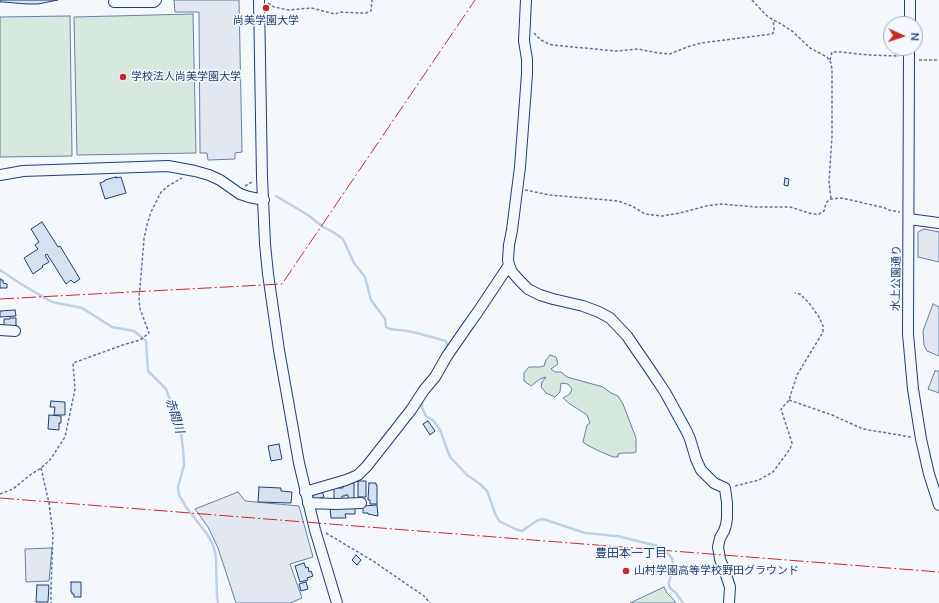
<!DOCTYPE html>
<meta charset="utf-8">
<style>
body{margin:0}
#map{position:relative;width:939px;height:603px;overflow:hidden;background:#f4f7fb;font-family:"Nunito Sans",sans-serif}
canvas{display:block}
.north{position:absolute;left:883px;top:16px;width:40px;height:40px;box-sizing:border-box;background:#f4f7fb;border:1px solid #9eadc5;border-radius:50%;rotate:93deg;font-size:11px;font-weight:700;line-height:16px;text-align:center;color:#1d3f73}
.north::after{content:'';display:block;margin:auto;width:14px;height:18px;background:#c62828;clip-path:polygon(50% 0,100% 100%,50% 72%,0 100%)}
</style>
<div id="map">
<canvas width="939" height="603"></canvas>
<div class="north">N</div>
</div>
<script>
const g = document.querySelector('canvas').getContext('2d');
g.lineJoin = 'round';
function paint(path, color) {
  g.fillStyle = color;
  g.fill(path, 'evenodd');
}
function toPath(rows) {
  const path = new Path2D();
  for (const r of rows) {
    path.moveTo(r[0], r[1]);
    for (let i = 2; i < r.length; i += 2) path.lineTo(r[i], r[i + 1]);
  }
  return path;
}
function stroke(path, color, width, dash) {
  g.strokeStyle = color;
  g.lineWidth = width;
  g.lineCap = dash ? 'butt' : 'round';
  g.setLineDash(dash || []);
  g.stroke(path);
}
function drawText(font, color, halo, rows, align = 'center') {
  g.font = font + ' "Nunito Sans","Noto Sans JP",sans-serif';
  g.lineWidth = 3;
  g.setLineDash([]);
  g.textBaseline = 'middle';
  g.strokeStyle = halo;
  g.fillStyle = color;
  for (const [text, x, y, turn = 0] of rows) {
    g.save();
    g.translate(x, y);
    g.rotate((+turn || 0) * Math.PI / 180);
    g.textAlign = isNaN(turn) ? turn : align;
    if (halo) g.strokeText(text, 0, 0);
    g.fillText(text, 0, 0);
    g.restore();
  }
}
const green = toPath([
 [193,14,196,153,77,155,74,17,193,14],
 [70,16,72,156,0,157,0,17,70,16],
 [550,355,556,357,558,364,551,369,555,372,561,372,567,377,603,387,611,393,618,396,623,404,636,438,636,452,632,453,622,453,618,454,618,457,613,457,599,451,587,445,583,442,587,425,590,423,587,415,570,404,563,398,570,394,572,389,568,384,561,383,560,392,555,397,546,393,541,387,542,382,546,377,540,379,531,386,524,381,524,373,529,367,539,367,544,366,546,360,550,355],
 [664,587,667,593,673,599,676,603,630,603,664,587]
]);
paint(green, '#d7e8df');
stroke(green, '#687fa3', 1);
const parking = toPath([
 [174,0,239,0,242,152,235,153,235,159,208,160,207,153,200,153,199,12,175,12,174,0],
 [924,229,939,232,939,262,918,257,918,232,924,229],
 [933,304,939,307,939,356,927,351,924,345,923,331,933,304],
 [935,371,939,371,939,393,928,389,935,371],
 [238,492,245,501,299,506,313,557,290,564,302,598,290,603,236,603,218,548,208,527,195,509,238,492],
 [52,548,49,581,26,582,25,549,52,548]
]);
paint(parking, '#e3e8f0');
stroke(parking, '#687fa3', 1);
stroke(toPath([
 [276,196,308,215,323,227,333,232,343,239,354,263,365,277,371,300,385,319,386,327,390,329,407,331,417,333,446,341,447,345,445,351],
 [0,270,21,284,52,302,82,308,112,327,134,331,146,341,148,371,166,389,173,407,181,433,183,449,184,465,178,487,179,495,186,507,207,534,213,545,216,556,217,597,218,603],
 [422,401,422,408,426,416,433,420,440,430,450,457,467,475,480,484,487,491,495,513,499,521,515,529,522,531,538,520,543,519,585,533,617,536,662,547,672,558,673,564,669,583,669,586,671,589,676,593,683,603]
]), '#bed0e5', 2.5);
const building = toPath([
 [0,0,58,0,38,4,27,4,3,2,0,2,0,0],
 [116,177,116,178,121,177,126,193,105,199,100,183,105,181,105,180,116,177],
 [785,178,789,179,788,186,784,185,785,178],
 [42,222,58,247,60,246,80,279,74,283,71,280,66,284,47,254,45,255,49,262,42,266,43,267,33,274,24,258,38,249,35,245,39,242,31,229,42,222],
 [0,279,1,279,1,280,3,280,3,283,7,284,7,288,0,288,0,279],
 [15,310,16,316,0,317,0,311,15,310],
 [10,318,16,318,16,326,4,326,4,319,10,319,10,318],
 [51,401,65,402,65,415,54,415,55,407,50,407,51,401],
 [49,415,61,416,61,423,59,423,59,430,48,429,49,415],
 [428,421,435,431,430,435,423,424,428,421],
 [279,444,282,459,271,461,268,446,279,444],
 [358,481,366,481,366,497,358,497,358,481],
 [350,483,354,483,354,501,348,501,348,495,345,495,345,496,342,496,342,502,334,502,334,488,343,488,343,485,347,485,350,483],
 [369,483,376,483,376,485,377,485,377,504,370,504,370,500,368,500,369,483],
 [259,487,281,488,281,491,292,492,291,503,258,502,259,487],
 [322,491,324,497,314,500,312,494,322,491],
 [377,505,378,516,368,514,368,513,363,513,363,506,377,505],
 [355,507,355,514,345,514,346,518,331,518,330,508,355,507],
 [356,555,361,560,357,565,352,560,356,555],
 [304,563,306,568,308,567,309,572,311,571,313,576,307,578,308,580,300,582,295,566,304,563],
 [71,582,81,582,81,597,74,597,74,594,72,594,72,592,71,592,71,582],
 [306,582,308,589,301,591,299,584,306,582],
 [37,585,49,585,48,602,36,602,37,585]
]);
paint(building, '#d5e0f0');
stroke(building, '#1d3f73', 1);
const minor = toPath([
 [259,0,262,177,265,244,268,274,279,350,299,463,315,530,337,603],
 [526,0,524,41,527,59,527,74,520,167,512,230,509,245,508,260,509,265,512,272,520,281,528,289,540,295,553,299,583,306,599,312,610,318,627,336,651,371,665,392,687,432,690,439,696,459,701,470,714,483,725,488,727,503,727,518,726,525,724,531,720,538,718,547,720,559,725,572,730,587,729,603],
 [114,2,154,2,156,0],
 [910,24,910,0],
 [909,48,908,334,913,389,921,439,929,474,939,505],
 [0,175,23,171,168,166,195,171,209,175,220,180,240,194,249,197,264,200],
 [909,219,939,223],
 [0,330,15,331],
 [305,492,346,480,358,475,367,466,411,410,424,390,435,377,447,356,467,327,477,313,509,265],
 [308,503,336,504,361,503]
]);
stroke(minor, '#1d3f73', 12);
stroke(toPath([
 [752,0,766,15,773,20,778,22,792,31,810,48,827,57,831,63,832,70,832,136,829,182,831,199],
 [268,3,274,7,289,10,311,8,335,14,341,12,359,13,366,13,371,11,372,0],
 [534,33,541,40,547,43,552,45,616,51,638,49,658,53,670,54,687,47,701,43,772,34,774,32,774,27,773,20],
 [830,60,832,52,841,52,868,55,899,56],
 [919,60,939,60],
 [245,186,252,182,253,180],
 [525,190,550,195,618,201,632,206,645,214,662,216,680,213,706,206,721,204,756,207,790,207,812,214,819,214,824,211,826,203,828,201,831,199,842,198,885,208,888,210,900,212],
 [789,400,832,415,863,429,911,437],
 [41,468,49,503,53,534,51,587,51,603],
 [735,486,759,480,773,472,790,449,792,443,781,409,789,400,797,375,823,332,823,326,819,317,809,303,800,294,795,293],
 [0,494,13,489,30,475,41,468,50,460,65,437,75,389,73,363,123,345,140,340,149,333,140,309,139,299,144,239,147,225,151,212,161,192,168,186,182,178],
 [326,533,373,561,424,596,430,603]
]), '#5e769c', 1.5, [3, 2]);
stroke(minor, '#f4f7fb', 10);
stroke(toPath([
 [0,299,282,284,475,0],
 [0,498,939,572]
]), '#c62828', 1, [14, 3, 2, 3]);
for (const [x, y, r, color] of [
 [266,8,4,"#c62828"],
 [123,77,4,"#c62828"],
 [626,571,4,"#c62828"]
]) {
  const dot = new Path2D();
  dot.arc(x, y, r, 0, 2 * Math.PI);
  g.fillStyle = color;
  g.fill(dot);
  stroke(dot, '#f4f7fb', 1.5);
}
drawText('11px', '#1d3f73', '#f4f7fb', [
 ["尚美学園大学",266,21,"center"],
 ["学校法人尚美学園大学",131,77],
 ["山村学園高等学校野田グラウンド",634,571]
], 'left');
drawText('11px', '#1d3f73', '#f4f7fb', [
 ["水上公園通り",897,278,-89]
]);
drawText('italic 12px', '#1d3f73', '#f4f7fb', [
 ["赤間川",174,416,73]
]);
drawText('12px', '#1d3f73', '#f4f7fb', [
 ["豊田本一丁目",631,554]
]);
</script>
